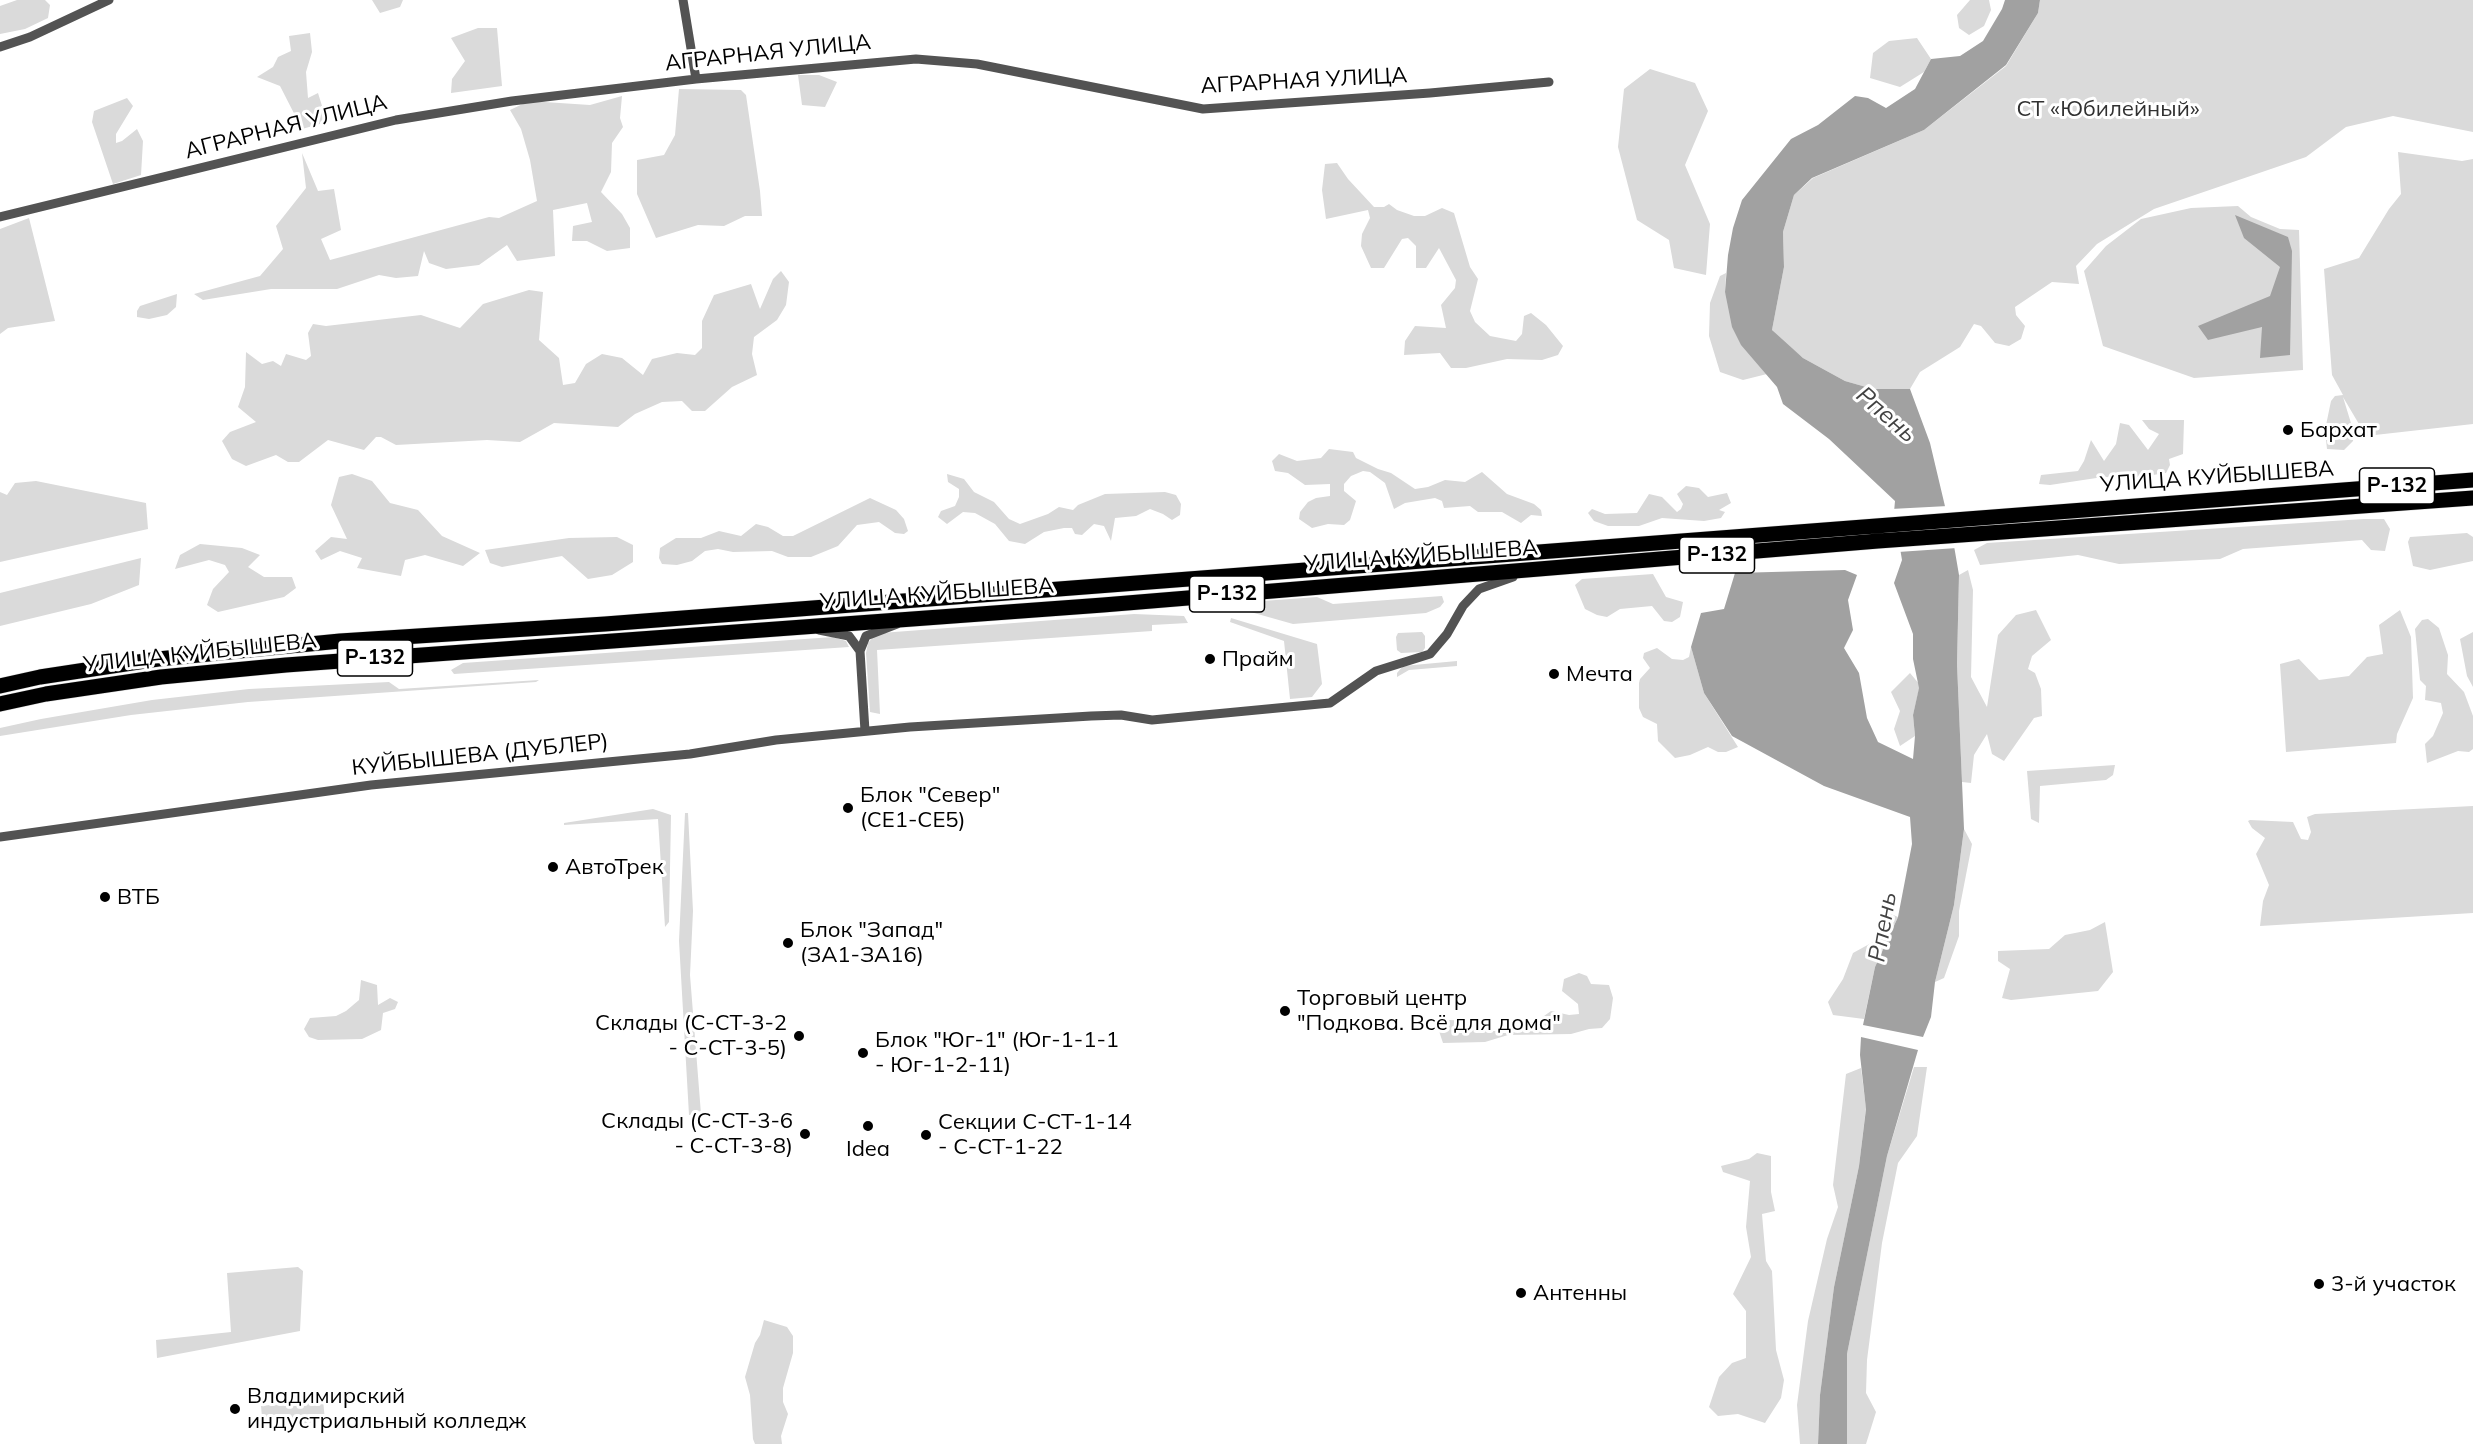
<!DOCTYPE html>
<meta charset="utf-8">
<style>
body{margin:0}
canvas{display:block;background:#fff}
</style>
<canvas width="2473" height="1444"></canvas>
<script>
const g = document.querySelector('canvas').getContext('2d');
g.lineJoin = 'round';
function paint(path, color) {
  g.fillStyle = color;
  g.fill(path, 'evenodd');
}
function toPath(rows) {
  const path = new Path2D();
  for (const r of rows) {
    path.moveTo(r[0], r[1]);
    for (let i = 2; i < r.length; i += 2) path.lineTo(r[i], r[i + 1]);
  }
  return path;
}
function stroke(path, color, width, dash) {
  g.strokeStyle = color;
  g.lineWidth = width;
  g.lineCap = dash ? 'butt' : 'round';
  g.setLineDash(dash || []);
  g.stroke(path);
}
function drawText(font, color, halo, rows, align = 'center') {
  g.font = font + ' Mulish,sans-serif';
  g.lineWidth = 6;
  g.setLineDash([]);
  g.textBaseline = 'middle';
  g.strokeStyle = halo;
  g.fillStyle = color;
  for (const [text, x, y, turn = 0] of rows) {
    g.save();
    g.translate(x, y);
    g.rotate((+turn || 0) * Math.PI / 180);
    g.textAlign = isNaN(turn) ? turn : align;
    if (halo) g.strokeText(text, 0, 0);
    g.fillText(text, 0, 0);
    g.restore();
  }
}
paint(toPath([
 [17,0,45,0,50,5,48,18,25,29,0,34,0,6],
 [372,0,403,0,400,7,380,13],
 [1970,0,1989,0,1991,10,1984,26,1969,35,1959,28,1957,15],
 [2040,0,2473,0,2473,132,2393,116,2346,127,2306,157,2154,209,2097,244,2076,266,2079,284,2052,282,2015,307,2016,315,2025,326,2021,339,2009,346,1995,343,1981,326,1974,324,1960,347,1920,372,1910,389,1873,389,1845,381,1803,358,1779,338,1772,330,1784,267,1783,232,1794,195,1813,178,1924,130,2006,66,2038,13],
 [478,28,497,28,502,86,451,93,452,79,465,61,451,38],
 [310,33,312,52,306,72,308,98,318,93,327,122,302,129,280,86,257,77,273,67,278,57,291,51,289,36],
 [1917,38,1931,59,1924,72,1900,87,1870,78,1873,53,1889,41],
 [1650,69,1695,83,1708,111,1685,165,1710,224,1706,275,1674,268,1669,240,1637,220,1618,147,1624,89],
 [798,75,819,75,837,82,825,107,802,105],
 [679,89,741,90,746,95,760,191,762,216,745,216,724,226,698,225,656,238,637,194,637,160,664,155,675,135],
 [622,96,620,118,623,127,612,143,611,172,601,192,622,214,630,228,630,248,607,251,587,241,572,241,573,226,592,222,587,203,553,210,555,256,517,261,507,245,479,265,446,269,429,263,424,251,418,276,396,278,379,275,337,289,271,289,203,300,194,294,260,276,283,249,276,226,306,188,302,153,318,191,334,189,341,230,321,239,330,260,489,217,499,218,537,201,530,160,521,129,510,110,529,101,590,105],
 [127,98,133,106,116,134,116,143,122,141,137,129,143,141,141,175,113,184,92,122,94,111],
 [2398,152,2462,161,2473,159,2473,424,2366,436,2343,397,2354,433,2353,441,2344,450,2327,449,2325,430,2331,401,2335,396,2343,395,2332,375,2324,269,2359,258,2389,209,2401,194],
 [1337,163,1348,179,1374,207,1384,207,1389,204,1397,210,1414,216,1425,216,1442,208,1454,213,1470,267,1478,279,1470,311,1475,322,1490,336,1516,341,1522,334,1524,316,1531,313,1546,325,1563,346,1558,355,1542,360,1507,359,1466,368,1451,368,1440,353,1404,355,1405,341,1415,326,1446,328,1441,305,1455,288,1456,280,1439,248,1426,268,1416,268,1416,246,1408,238,1402,239,1384,268,1371,268,1361,246,1362,234,1370,218,1368,210,1326,219,1322,190,1325,164],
 [2238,206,2251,217,2280,229,2299,230,2303,370,2194,378,2103,346,2084,271,2106,246,2141,219,2191,208],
 [29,218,55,321,8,328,0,334,0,229],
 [781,271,789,282,786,305,777,320,754,337,752,354,757,375,732,387,705,411,692,411,682,401,662,402,635,414,618,427,554,423,520,442,487,440,396,445,381,437,376,437,364,450,328,440,299,462,288,462,276,455,246,466,232,459,222,441,230,432,256,422,238,407,245,387,246,352,262,364,273,361,281,366,286,354,306,360,311,356,308,333,313,324,326,326,421,315,460,328,483,304,529,290,543,292,539,340,559,358,563,385,575,383,586,364,602,354,622,358,643,375,652,359,677,353,695,355,702,348,702,321,714,295,751,284,760,309,773,279],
 [1726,273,1725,292,1761,367,1767,374,1743,380,1720,372,1709,336,1710,303,1720,276],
 [177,294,176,307,167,315,149,319,137,317,137,311,140,306],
 [2142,420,2184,420,2183,454,2169,459,2170,465,2166,473,2133,478,2103,477,2050,485,2039,484,2041,475,2078,471,2084,461,2091,440,2104,461,2116,444,2120,423,2129,425,2148,450,2159,434,2149,429],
 [1329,449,1353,452,1356,458,1378,469,1391,473,1415,489,1428,487,1445,480,1465,482,1482,472,1507,494,1534,504,1541,510,1542,516,1531,515,1521,523,1502,512,1478,512,1470,506,1444,508,1442,501,1435,498,1405,503,1394,509,1385,483,1370,472,1363,471,1351,476,1344,484,1344,491,1356,501,1350,520,1344,525,1328,524,1312,528,1299,519,1300,512,1308,502,1316,498,1330,496,1330,484,1305,485,1288,473,1275,471,1272,461,1279,454,1297,461,1321,458],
 [352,474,372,481,390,503,418,510,442,536,480,553,463,566,425,555,405,560,401,576,357,568,362,558,340,551,321,560,315,551,331,537,347,539,331,505,339,477],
 [947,474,964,479,974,492,994,502,1009,519,1020,524,1048,514,1059,507,1073,510,1078,505,1105,494,1165,492,1176,495,1181,504,1180,515,1172,520,1163,514,1150,509,1136,516,1115,518,1111,541,1104,526,1094,524,1082,535,1075,534,1072,528,1064,528,1044,532,1025,544,1009,541,995,524,975,513,963,512,947,524,938,517,941,511,955,506,959,497,959,489,948,482],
 [36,481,146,503,148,529,0,562,0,492,7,495,15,483],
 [1686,486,1699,488,1708,497,1727,493,1731,503,1719,510,1725,512,1721,518,1704,521,1662,518,1639,526,1608,526,1594,521,1588,513,1592,509,1605,514,1637,513,1649,494,1662,497,1677,512,1681,509,1683,504,1677,494],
 [870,498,896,510,904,519,908,531,904,534,895,533,879,522,857,525,838,546,811,557,788,557,772,551,733,552,718,549,705,551,692,561,677,565,662,564,659,558,660,548,676,538,701,538,719,531,741,536,756,524,768,527,783,536,793,536],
 [2364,519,2384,519,2390,529,2385,551,2371,550,2362,540,2243,549,2220,559,2119,564,2078,555,1980,565,1974,550,1987,543],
 [2467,533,2473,537,2473,561,2430,570,2413,566,2408,542,2410,537],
 [617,537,633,545,633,562,612,575,588,579,562,556,502,567,490,563,485,550,569,538],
 [200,544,242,548,260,555,248,567,264,577,292,577,296,588,284,597,218,612,207,605,213,589,229,572,225,565,209,560,175,569,180,555],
 [141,558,139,585,91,604,0,626,0,593],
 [1968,570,1973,590,1971,677,1987,707,1998,635,2016,615,2036,610,2051,640,2032,656,2028,669,2035,673,2041,689,2042,716,2034,718,2004,761,1992,754,1987,734,1974,755,1971,783,1962,782,1957,664,1959,575],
 [1653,574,1666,597,1683,602,1680,617,1672,622,1664,621,1652,606,1620,609,1607,617,1597,615,1585,609,1575,585,1582,579],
 [1442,596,1444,602,1440,607,1426,613,1293,624,1247,611,1249,602,1317,597,1333,604],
 [2400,610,2411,637,2413,698,2397,734,2396,743,2286,752,2280,664,2299,659,2319,680,2349,676,2367,657,2383,654,2379,625],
 [1134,614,1184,616,1188,623,1152,625,1152,631,877,650,880,714,870,712,866,653,868,643,874,636,881,633],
 [1231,618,1317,644,1322,684,1312,697,1290,699,1284,641,1230,622],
 [2428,619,2439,628,2448,655,2447,674,2464,692,2473,716,2473,749,2469,752,2458,751,2427,763,2425,744,2433,736,2443,713,2441,703,2425,700,2426,686,2420,680,2415,629,2422,620],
 [1422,632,1425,636,1425,648,1422,652,1401,653,1397,650,1396,637,1398,633],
 [2473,632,2473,687,2467,676,2460,639],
 [833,637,846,641,849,647,454,674,451,670,463,663],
 [1691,647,1704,693,1738,747,1726,752,1718,752,1708,747,1690,755,1675,758,1658,741,1657,724,1643,717,1639,708,1639,683,1640,679,1650,668,1643,658,1644,653,1657,648,1672,659,1683,660,1689,657],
 [1457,661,1457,666,1409,670,1397,677,1397,673,1403,666],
 [1910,673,1920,685,1913,715,1915,736,1900,746,1894,729,1900,711,1891,692],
 [539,680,536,682,248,702,131,715,0,736,0,728,41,719,152,700,249,689,389,682,399,689],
 [2115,765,2113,775,2106,780,2040,786,2039,823,2031,819,2027,771],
 [2473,806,2473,913,2260,926,2263,901,2269,885,2256,854,2265,838,2252,828,2248,821,2250,820,2293,822,2301,839,2308,840,2311,832,2307,817,2315,814],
 [653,809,671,815,669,922,665,927,658,819,564,825,564,823],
 [685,813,688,813,693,911,690,975,701,1114,689,1115,679,941],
 [1964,829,1972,844,1959,911,1959,936,1944,978,1935,982,1954,905],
 [1891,914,1898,917,1875,967,1864,1019,1833,1015,1828,1002,1843,979,1853,953,1873,942],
 [2105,922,2113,972,2098,991,2011,1000,2002,998,2010,969,1998,961,1998,951,2049,949,2065,935,2090,930],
 [1579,973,1587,976,1591,984,1609,985,1613,998,1610,1019,1602,1028,1589,1029,1571,1034,1508,1035,1485,1042,1443,1043,1439,1031,1448,1020,1480,1021,1488,1031,1523,1031,1551,1011,1569,1015,1579,1014,1578,1004,1562,991,1564,979],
 [361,980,377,985,378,1005,390,998,398,1002,395,1009,383,1013,381,1030,362,1039,318,1040,309,1037,304,1029,310,1018,336,1016,346,1011,359,1000],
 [1914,1067,1927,1067,1917,1136,1898,1163,1882,1243,1867,1360,1866,1393,1876,1412,1866,1444,1847,1444,1847,1354,1887,1156],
 [1861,1068,1866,1108,1859,1166,1834,1287,1820,1395,1818,1444,1800,1444,1797,1405,1808,1321,1827,1239,1838,1207,1833,1185,1846,1074],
 [1757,1153,1771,1156,1771,1192,1775,1211,1762,1214,1766,1261,1772,1271,1776,1350,1784,1380,1781,1398,1765,1423,1738,1414,1718,1416,1709,1407,1719,1377,1732,1363,1746,1358,1746,1311,1733,1294,1751,1257,1746,1227,1750,1181,1723,1172,1721,1166,1749,1159],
 [298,1267,303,1271,300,1331,157,1358,156,1340,231,1332,227,1273],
 [764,1320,787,1327,793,1336,793,1353,783,1388,783,1402,788,1414,781,1436,782,1444,755,1444,753,1439,750,1395,745,1377,755,1343,760,1335],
 [323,1399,325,1421,263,1428,261,1406]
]), '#dadada');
paint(toPath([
 [2005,0,2040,0,2038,13,2006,65,1924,130,1812,178,1794,195,1783,232,1784,267,1772,330,1803,358,1845,381,1873,389,1910,389,1930,443,1953,540,1959,575,1957,664,1964,829,1954,905,1935,982,1931,1017,1923,1037,1863,1025,1875,967,1898,917,1912,844,1910,817,1824,786,1732,736,1704,693,1691,647,1701,613,1724,609,1735,573,1845,570,1857,575,1848,600,1853,630,1844,648,1859,673,1867,718,1878,742,1913,759,1915,736,1913,715,1919,688,1913,659,1913,634,1894,583,1902,560,1894,512,1895,501,1829,439,1783,404,1777,387,1741,345,1732,327,1725,292,1728,255,1733,228,1742,200,1791,139,1818,125,1855,96,1868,98,1886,108,1915,89,1931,59,1960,56,1983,41,2002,9],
 [2235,215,2288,237,2292,251,2290,355,2260,358,2262,327,2208,340,2198,326,2270,296,2280,267,2244,238],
 [1861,1037,1918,1050,1887,1156,1847,1354,1847,1444,1818,1444,1820,1395,1834,1287,1859,1166,1866,1109,1860,1055]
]), '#a1a1a1');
paint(toPath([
 [1948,506,1957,548,1898,552,1891,509]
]), '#fff');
const trunk = toPath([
 [0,686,40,677,158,659,340,641,605,624,2473,480],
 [0,704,46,694,161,677,286,665,1103,605,1878,541,2473,498]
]);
stroke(trunk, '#dbdbdb', 16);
stroke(toPath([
 [683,0,696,79],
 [0,47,30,37,109,0],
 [0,217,396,120,512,101,696,79,916,59,977,64,1203,109,1430,93,1549,82],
 [819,630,849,636,860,651],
 [865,731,860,651,866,636,897,624],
 [0,837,371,785,690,754,776,740,910,727,1091,716,1121,715,1152,720,1330,703,1376,671,1430,654,1447,634,1463,606,1479,589,1513,577]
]), '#535353', 9);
stroke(trunk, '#000', 15);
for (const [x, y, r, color] of [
 [2288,430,6,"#000"],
 [1210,659,6,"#000"],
 [1554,674,6,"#000"],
 [848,808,6,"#000"],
 [553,867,6,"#000"],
 [105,897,6,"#000"],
 [788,943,6,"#000"],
 [1285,1011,6,"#000"],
 [799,1036,6,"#000"],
 [863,1053,6,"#000"],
 [868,1126,6,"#000"],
 [805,1134,6,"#000"],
 [926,1135,6,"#000"],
 [2319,1284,6,"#000"],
 [1521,1293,6,"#000"],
 [235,1409,6,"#000"]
]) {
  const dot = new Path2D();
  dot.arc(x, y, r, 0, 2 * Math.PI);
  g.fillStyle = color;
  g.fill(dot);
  stroke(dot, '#fff', 2);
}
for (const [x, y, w] of [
 [2397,486,75],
 [1717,555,75],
 [1227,594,75],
 [375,658,75]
]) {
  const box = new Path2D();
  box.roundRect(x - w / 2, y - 18, w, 36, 4.5);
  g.fillStyle = '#fff';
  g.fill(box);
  stroke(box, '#000', 1.5);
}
drawText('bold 21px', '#000', null, [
 ["Р-132",2397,486],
 ["Р-132",1717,555],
 ["Р-132",1227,594],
 ["Р-132",375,658]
]);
drawText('22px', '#000', '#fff', [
 ["АГРАРНАЯ УЛИЦА",768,53,-6],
 ["АГРАРНАЯ УЛИЦА",1304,81,-3],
 ["АГРАРНАЯ УЛИЦА",286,127,-14],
 ["УЛИЦА КУЙБЫШЕВА",2217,477,-4],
 ["УЛИЦА КУЙБЫШЕВА",1421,556,-4],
 ["УЛИЦА КУЙБЫШЕВА",937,594,-4],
 ["УЛИЦА КУЙБЫШЕВА",200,653,-6],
 ["КУЙБЫШЕВА (ДУБЛЕР)",480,755,-6]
]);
drawText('22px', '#313131', '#fff', [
 ["СТ «Юбилейный»",2108,109]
]);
drawText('22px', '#000', '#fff', [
 ["Бархат",2300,430],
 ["Прайм",1222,659],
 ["Мечта",1566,674],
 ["Блок \"Север\"",860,795],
 ["(СЕ1-СЕ5)",860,820],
 ["АвтоТрек",565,867],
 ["ВТБ",117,897],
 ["Блок \"Запад\"",800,930],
 ["(ЗА1-ЗА16)",800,955],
 ["Торговый центр",1297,998],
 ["\"Подкова. Всё для дома\"",1297,1023],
 ["Склады (С-СТ-3-2",787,1023,"right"],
 ["- С-СТ-3-5)",787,1048,"right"],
 ["Блок \"Юг-1\" (Юг-1-1-1",875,1040],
 ["- Юг-1-2-11)",875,1065],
 ["Склады (С-СТ-3-6",793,1121,"right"],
 ["- С-СТ-3-8)",793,1146,"right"],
 ["Секции С-СТ-1-14",938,1122],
 ["- С-СТ-1-22",938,1147],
 ["Idea",868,1149,"center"],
 ["3-й участок",2331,1284],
 ["Антенны",1533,1293],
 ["Владимирский",247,1396],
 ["индустриальный колледж",247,1421]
], 'left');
drawText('italic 24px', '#424242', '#fff', [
 ["Рпень",1886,415,41],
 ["Рпень",1883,927,-80]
]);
</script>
